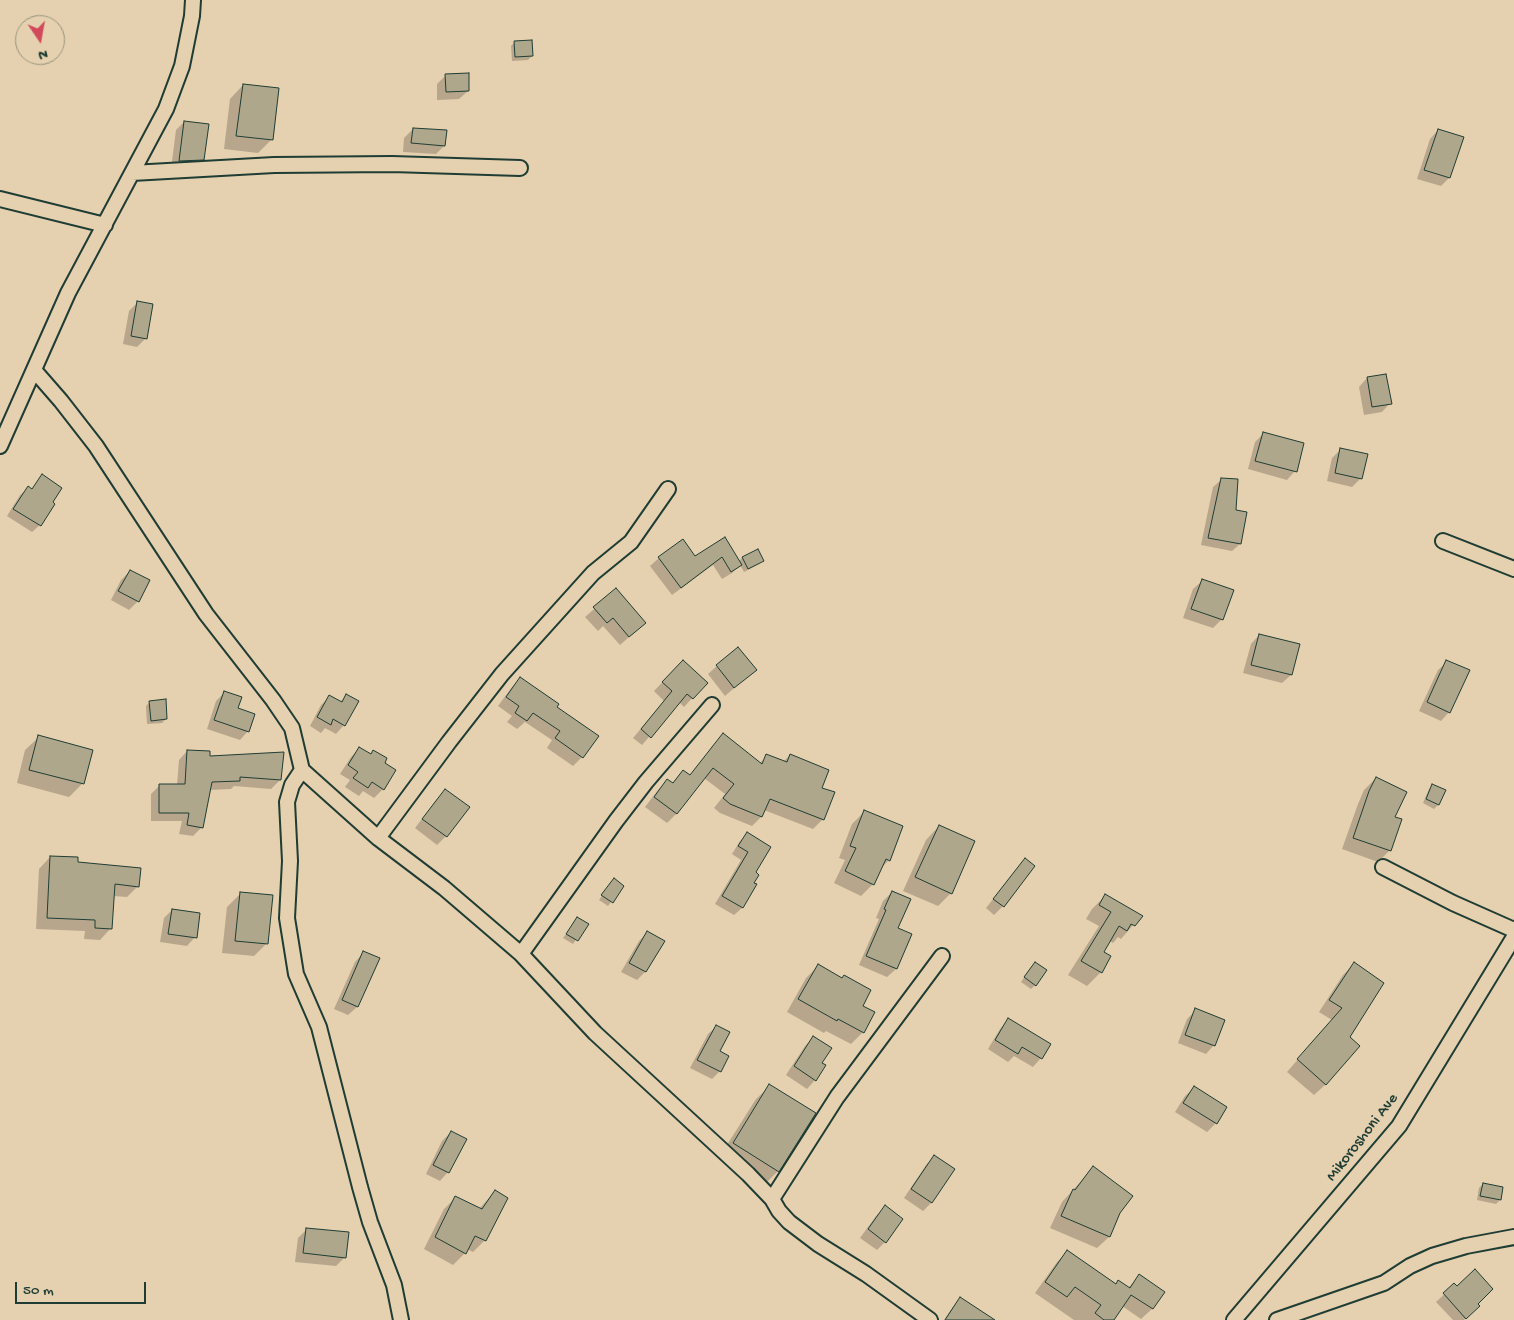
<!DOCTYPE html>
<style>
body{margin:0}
#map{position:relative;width:1514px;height:1320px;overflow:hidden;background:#e5d0af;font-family:"Gochi Hand",sans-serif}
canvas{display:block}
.north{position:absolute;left:15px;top:15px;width:50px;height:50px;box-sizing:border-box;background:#e5d0af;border:1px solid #96957e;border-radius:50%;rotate:168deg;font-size:14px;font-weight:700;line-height:20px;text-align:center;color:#1f3d34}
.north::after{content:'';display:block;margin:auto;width:18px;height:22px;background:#d1495b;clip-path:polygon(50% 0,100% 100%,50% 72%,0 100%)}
.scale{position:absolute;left:15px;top:1282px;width:131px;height:22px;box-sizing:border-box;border:2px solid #1f3d34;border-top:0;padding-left:6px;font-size:15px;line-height:18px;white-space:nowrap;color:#1f3d34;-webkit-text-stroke:4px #e5d0af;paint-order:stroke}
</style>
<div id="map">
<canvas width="1514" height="1320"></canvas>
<div class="north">N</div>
<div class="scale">50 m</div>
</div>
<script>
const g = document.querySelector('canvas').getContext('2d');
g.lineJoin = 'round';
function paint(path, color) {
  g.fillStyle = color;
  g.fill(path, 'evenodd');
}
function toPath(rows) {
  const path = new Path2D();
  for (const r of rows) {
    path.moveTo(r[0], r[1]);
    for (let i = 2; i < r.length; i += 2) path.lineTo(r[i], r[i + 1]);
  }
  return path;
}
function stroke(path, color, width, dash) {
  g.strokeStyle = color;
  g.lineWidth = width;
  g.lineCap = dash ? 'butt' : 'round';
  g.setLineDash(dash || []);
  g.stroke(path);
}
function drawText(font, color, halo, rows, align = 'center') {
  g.font = font + ' "Gochi Hand",sans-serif';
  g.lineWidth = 4;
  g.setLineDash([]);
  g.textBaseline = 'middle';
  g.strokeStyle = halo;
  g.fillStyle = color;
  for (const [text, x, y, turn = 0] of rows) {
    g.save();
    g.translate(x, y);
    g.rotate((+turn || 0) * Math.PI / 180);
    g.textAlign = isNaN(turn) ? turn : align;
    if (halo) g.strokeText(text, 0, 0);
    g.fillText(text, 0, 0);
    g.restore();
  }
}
paint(toPath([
 [515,42,532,56,528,60,512,61,511,46],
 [446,75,468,91,459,99,437,100,437,84],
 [243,85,272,139,258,153,224,149,230,99],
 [184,122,202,160,194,168,171,169,176,130],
 [413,129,444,146,436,154,403,152,404,138],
 [1438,130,1449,178,1441,186,1417,179,1430,139],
 [137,303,146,338,137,347,123,344,129,311],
 [1367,378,1390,403,1382,412,1364,415,1359,387],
 [1264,433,1295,471,1287,480,1248,469,1255,442],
 [1341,449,1361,478,1352,487,1327,481,1332,458],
 [42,476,51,502,40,525,32,532,7,516,20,495,28,488,31,490],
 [1221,480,1234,511,1240,544,1232,551,1201,545,1213,487],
 [725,539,739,561,742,558,762,561,759,564,744,572,740,565,732,573,722,579,713,565,672,595,650,566,659,558,695,557],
 [130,571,138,601,129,610,111,600,121,580],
 [1202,581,1222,619,1213,628,1183,618,1193,589],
 [616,590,636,631,620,645,603,626,598,631,585,617],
 [1259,635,1298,645,1291,675,1282,683,1243,673,1251,644],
 [1447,662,1449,712,1441,721,1419,711,1438,670],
 [717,666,755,670,725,696,708,674],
 [674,670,706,683,684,707,679,702,642,745,633,738,664,701,654,691],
 [520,679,555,707,597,736,582,757,573,766,547,748,552,740,525,722,517,729,507,722,512,716,498,706,512,687],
 [225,692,236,709,248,731,240,740,207,729,216,701],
 [330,696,340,702,346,696,344,725,336,734,325,728,321,733,310,726,321,705],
 [150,702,166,719,162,723,147,724,146,706],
 [723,735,759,764,767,756,783,762,790,755,820,788,823,819,813,829,764,810,761,817,752,826,720,813,714,808,725,794,704,778,676,814,667,823,645,807,658,790,668,780,672,783,683,771,689,776,714,745],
 [39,737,91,751,82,784,69,797,17,783,25,750],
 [359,749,395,770,383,789,374,798,363,791,359,796,345,787,350,780,340,774,351,757],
 [187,751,209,757,280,780,271,789,234,786,231,789,209,790,202,827,193,836,179,834,182,821,151,821,151,794,160,785,177,785,179,760],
 [1376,778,1394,817,1390,850,1378,862,1342,849,1358,804,1364,790],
 [1433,785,1438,805,1434,809,1423,803,1429,789],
 [445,790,468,807,446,836,437,845,415,828,437,799],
 [864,812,889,860,880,869,873,884,861,896,834,883,845,860,839,858,852,824],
 [939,826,951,893,938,906,903,891,926,840],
 [748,834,754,873,752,883,755,885,742,908,734,915,715,904,741,860,732,854,740,841],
 [50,857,76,863,138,886,127,897,113,896,111,928,100,940,84,939,85,931,36,929,39,869],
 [1017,869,1003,906,994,915,986,908],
 [610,884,623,886,608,906,599,900],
 [892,892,896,929,910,935,896,969,887,977,859,965,879,919,876,918,883,901],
 [240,894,267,943,254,956,222,953,227,907],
 [1105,896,1141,916,1121,939,1118,937,1113,943,1109,941,1102,952,1110,957,1101,972,1087,986,1068,975,1099,926,1086,919,1092,909],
 [172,910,195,937,187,946,160,942,164,918],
 [578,918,587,924,573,944,563,938],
 [648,932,663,941,645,972,637,980,621,972,639,941],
 [363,953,378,959,357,1007,348,1015,334,1009,355,962],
 [1354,964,1348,1037,1326,1084,1314,1095,1287,1072,1332,1020,1319,1012,1343,975],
 [818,966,863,1032,851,1044,826,1031,824,1033,787,1012,806,978],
 [1031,967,1035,985,1031,989,1021,982],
 [1196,1010,1214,1045,1206,1054,1178,1043,1187,1019],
 [1008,1020,1041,1058,1033,1067,1014,1056,1008,1062,988,1049,1000,1029],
 [716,1027,720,1071,712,1079,690,1068,708,1034],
 [813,1038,821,1063,815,1080,807,1089,786,1075,805,1046],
 [770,1086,778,1171,765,1184,720,1156,756,1099],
 [1194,1088,1216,1123,1207,1132,1175,1112,1185,1096],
 [451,1132,448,1172,440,1181,426,1174,442,1141],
 [934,1157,932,1202,923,1211,904,1198,926,1165],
 [1093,1168,1119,1213,1109,1237,1097,1248,1050,1228,1062,1202],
 [1483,1184,1500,1200,1496,1204,1477,1200,1479,1188],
 [495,1191,485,1240,473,1252,467,1249,465,1253,453,1265,424,1249,444,1209,456,1197,479,1209],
 [885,1207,885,1242,877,1250,860,1238,876,1216],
 [307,1229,345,1257,336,1266,295,1262,298,1238],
 [1068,1251,1116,1285,1128,1288,1139,1276,1163,1292,1152,1309,1141,1319,1122,1306,1112,1320,1074,1320,1035,1293,1057,1262],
 [1454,1285,1478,1306,1464,1320,1453,1320,1436,1302],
 [960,1299,981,1320,944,1320,952,1308]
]), '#0003');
const building = toPath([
 [532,40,533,56,515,57,514,41,532,40],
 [469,73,469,91,446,92,445,74,469,73],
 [243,84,279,88,273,140,236,136,243,84],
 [184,121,209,124,204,160,179,161,184,121],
 [413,128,447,130,445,146,411,143,413,128],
 [1438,129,1464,137,1450,178,1424,170,1438,129],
 [137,301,153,304,147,339,131,336,137,301],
 [1386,374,1392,404,1372,407,1367,377,1386,374],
 [1263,432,1304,443,1297,472,1255,461,1263,432],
 [1340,448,1368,454,1362,479,1335,473,1340,448],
 [42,474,62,488,53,502,55,504,41,526,13,509,28,486,32,489,42,474],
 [1221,478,1238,479,1236,510,1247,512,1241,544,1208,538,1221,478],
 [725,537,742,565,731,572,722,557,681,588,658,557,683,539,695,556,725,537],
 [758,549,764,561,748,569,742,557,758,549],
 [130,570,150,580,139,602,118,591,130,570],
 [1202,579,1234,590,1223,620,1191,609,1202,579],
 [616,588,646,623,629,637,613,618,607,623,593,607,616,588],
 [1259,634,1300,644,1292,675,1251,665,1259,634],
 [738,647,757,670,734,688,716,665,738,647],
 [683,660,708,683,693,699,687,694,651,738,641,729,672,691,662,682,683,660],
 [1446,660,1470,670,1450,713,1427,702,1446,660],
 [520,677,559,704,557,707,599,736,583,758,555,738,560,731,533,713,527,721,515,713,519,706,506,697,520,677],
 [224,691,242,697,238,708,255,714,249,732,214,720,224,691],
 [346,694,359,701,345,726,333,719,331,725,317,717,329,695,342,702,346,694],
 [166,699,167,719,151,721,149,701,166,699],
 [723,733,762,764,766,754,787,762,790,754,829,770,822,788,835,792,824,820,770,799,762,817,730,804,723,798,734,784,713,768,677,814,654,797,667,779,673,783,683,770,690,775,723,733],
 [38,735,93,750,84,784,29,770,38,735],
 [359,747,371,754,373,750,387,758,385,763,396,770,384,790,372,782,368,788,353,778,358,772,348,765,359,747],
 [187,750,210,751,210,756,284,752,281,780,240,777,240,781,212,782,203,828,187,825,189,813,159,813,159,784,185,784,187,750],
 [1376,777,1407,792,1395,817,1402,819,1391,851,1353,838,1369,791,1376,777],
 [1432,784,1446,790,1439,805,1426,799,1432,784],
 [445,789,470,807,447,837,422,819,445,789],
 [864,810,903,826,890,861,886,859,874,885,845,871,856,848,850,846,864,810],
 [939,825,975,841,952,894,915,877,939,825],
 [747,832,771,847,756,872,759,875,754,883,757,884,743,908,722,896,748,852,738,846,747,832],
 [50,856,78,857,78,862,141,868,139,887,115,884,112,929,95,928,95,920,47,918,50,856],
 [1025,858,1035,866,1004,907,993,899,1025,858],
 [614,878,624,886,613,903,601,895,614,878],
 [892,891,911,899,898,928,912,934,897,969,866,956,886,910,884,909,892,891],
 [240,892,273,895,268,944,235,941,240,892],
 [1105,894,1143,916,1135,926,1131,924,1127,931,1119,926,1104,952,1111,956,1102,973,1081,961,1111,912,1099,905,1105,894],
 [172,909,200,913,197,938,168,934,172,909],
 [577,917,589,924,578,941,566,934,577,917],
 [647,931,665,941,646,972,629,963,647,931],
 [363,951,380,958,358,1007,342,1000,363,951],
 [1035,962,1047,970,1036,986,1024,977,1035,962],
 [1354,962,1384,983,1350,1037,1360,1046,1326,1085,1297,1059,1342,1008,1329,1000,1354,962],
 [818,964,842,978,844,975,871,990,863,1006,875,1012,864,1033,838,1019,837,1021,798,999,818,964],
 [1195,1008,1225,1020,1215,1046,1185,1035,1195,1008],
 [1008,1018,1051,1044,1042,1059,1022,1047,1018,1054,995,1040,1008,1018],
 [716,1025,730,1032,720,1051,729,1056,721,1072,697,1060,716,1025],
 [813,1036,832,1048,822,1063,826,1065,816,1081,794,1066,813,1036],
 [769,1084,816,1113,779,1172,733,1143,769,1084],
 [1194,1086,1227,1107,1217,1124,1183,1103,1194,1086],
 [451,1131,467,1139,449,1173,433,1165,451,1131],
 [934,1155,955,1169,932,1203,911,1189,934,1155],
 [1093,1166,1133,1196,1120,1213,1110,1237,1061,1216,1073,1189,1075,1190,1093,1166],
 [1483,1183,1503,1187,1501,1200,1480,1196,1483,1183],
 [495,1190,508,1198,486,1241,475,1236,466,1254,435,1237,455,1196,482,1209,495,1190],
 [885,1205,903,1219,886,1243,868,1229,885,1205],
 [306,1228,349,1232,346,1258,303,1253,306,1228],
 [1067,1250,1116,1284,1118,1280,1130,1288,1139,1274,1165,1292,1153,1309,1131,1295,1114,1320,1104,1320,1095,1313,1101,1305,1075,1287,1067,1297,1045,1282,1067,1250],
 [1475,1269,1493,1289,1478,1304,1480,1306,1466,1319,1443,1293,1454,1283,1457,1286,1475,1269],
 [960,1297,995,1320,945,1320,960,1297]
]);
paint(building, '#aea78c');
stroke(building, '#1f3d34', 1);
const street = toPath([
 [132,173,274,165,392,164,520,168],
 [0,199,105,225],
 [34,370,61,401,96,446,206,614,273,700,292,728,302,770,378,838,444,888,521,954,595,1033,748,1174,772,1199,779,1211,789,1222,818,1244,866,1274,930,1320],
 [0,446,68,293,166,109,182,66,192,16,193,0],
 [1443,541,1514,569],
 [302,770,292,785,287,802,290,861,287,918,296,974,319,1027,360,1187,370,1222,394,1285,401,1320],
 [378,838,449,742,502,674,593,573,631,542,668,489],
 [1383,867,1453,903,1514,930],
 [521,954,616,821,646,782,712,705],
 [772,1199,837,1097,942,956],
 [1234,1320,1399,1126,1514,937],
 [1277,1320,1384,1283,1410,1266,1432,1256,1466,1246,1514,1237]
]);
stroke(street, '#1f3d34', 18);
stroke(street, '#e5d0af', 14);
drawText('16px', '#1f3d34', '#e5d0af', [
 ["Mikoroshoni Ave",1363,1138,-52]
]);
</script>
